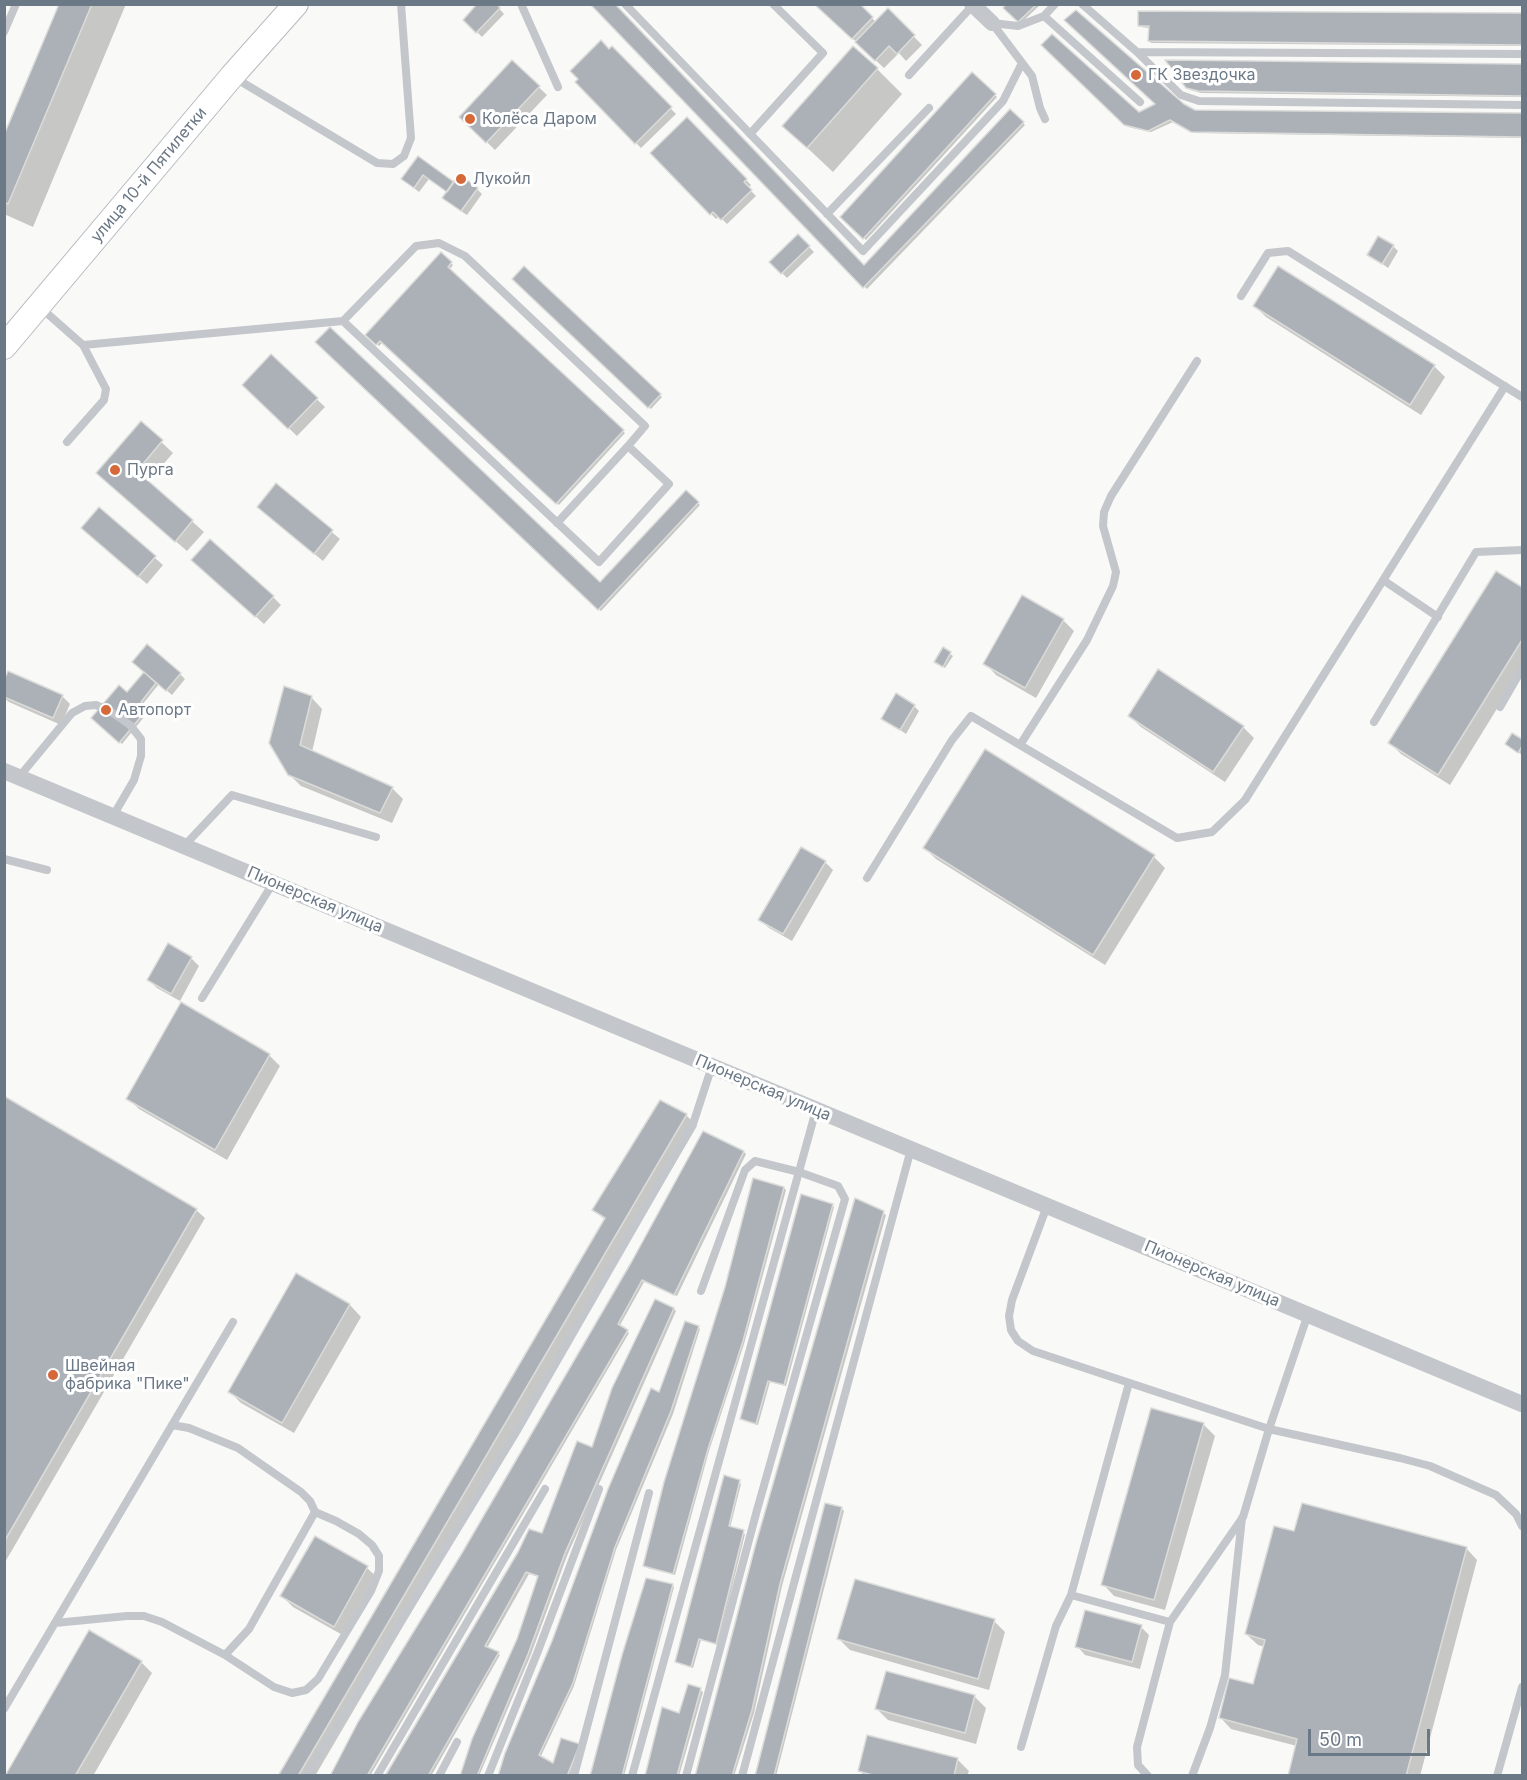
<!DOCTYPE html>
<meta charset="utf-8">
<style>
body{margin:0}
#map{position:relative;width:1527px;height:1780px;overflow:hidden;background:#f9f9f7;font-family:Inter,sans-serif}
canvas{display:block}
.frame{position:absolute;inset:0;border:6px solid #6b7886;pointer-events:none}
.scale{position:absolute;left:1308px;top:1729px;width:122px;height:27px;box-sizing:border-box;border:3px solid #6b7886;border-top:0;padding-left:8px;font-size:18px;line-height:21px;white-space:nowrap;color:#6b7886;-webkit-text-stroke:4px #fff;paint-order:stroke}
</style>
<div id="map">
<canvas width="1527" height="1780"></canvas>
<div class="frame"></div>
<div class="scale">50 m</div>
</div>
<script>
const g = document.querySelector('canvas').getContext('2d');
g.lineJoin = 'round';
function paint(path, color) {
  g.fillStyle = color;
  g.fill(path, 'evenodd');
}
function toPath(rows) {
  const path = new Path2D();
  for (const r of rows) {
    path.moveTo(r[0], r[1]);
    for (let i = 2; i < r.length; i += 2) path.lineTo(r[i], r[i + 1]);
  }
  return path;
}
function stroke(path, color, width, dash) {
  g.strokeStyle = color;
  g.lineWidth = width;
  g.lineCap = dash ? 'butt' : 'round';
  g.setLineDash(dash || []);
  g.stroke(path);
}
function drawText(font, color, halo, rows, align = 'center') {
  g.font = font + ' Inter,sans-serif';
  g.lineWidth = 6;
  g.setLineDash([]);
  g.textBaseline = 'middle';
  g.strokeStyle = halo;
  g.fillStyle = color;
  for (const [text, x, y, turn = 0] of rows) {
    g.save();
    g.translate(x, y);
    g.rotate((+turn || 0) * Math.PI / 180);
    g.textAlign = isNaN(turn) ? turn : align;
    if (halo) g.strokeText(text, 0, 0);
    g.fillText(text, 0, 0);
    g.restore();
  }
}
paint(toPath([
 [61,4,126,4,33,227,4,214,4,139],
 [495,4,504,14,482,37,465,20],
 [816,4,857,4,876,22,888,10,922,45,906,61,899,53,884,68],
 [1009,4,1041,4,1021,23,1005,8],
 [594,6,864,267,1010,111,1025,125,867,289],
 [1139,12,1522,14,1522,46,1151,43,1149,41,1150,28,1141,27,1139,25],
 [1043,45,1139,113,1183,106,1195,111,1522,115,1522,138,1195,133,1173,122,1151,132,1128,127],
 [612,48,676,114,641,148,577,82],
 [512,62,547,95,495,150,461,117],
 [1168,62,1522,66,1522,97,1201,93,1190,90],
 [877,69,902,94,833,172,784,126],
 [972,75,997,97,866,240,842,217],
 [687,119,751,185,748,188,756,196,727,224,719,216,716,219,652,153],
 [419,158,454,184,477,189,482,194,467,215,449,203,448,193,429,179,419,192,409,184],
 [798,236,814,252,787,278,771,262],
 [1393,246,1398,251,1388,268,1369,254],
 [441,254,453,265,449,270,625,433,559,505,383,342,379,346,367,335],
 [524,268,662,397,651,409,514,279],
 [1255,306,1434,366,1445,377,1421,415,1266,317],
 [317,342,600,584,687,492,700,505,601,611],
 [271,356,325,407,297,436,244,385],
 [141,423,173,453,148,482,204,532,187,551,109,484],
 [277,486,340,539,323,561,267,515],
 [99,509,163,565,147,584,91,536],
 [202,568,273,597,281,605,264,624],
 [1496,573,1522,589,1522,668,1450,785,1401,754,1390,743],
 [1063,620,1074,631,1036,698,996,675,985,663],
 [943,649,953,656,945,668,938,664],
 [146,673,180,674,185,679,172,695,159,684,142,705,149,711,122,744,93,718,127,695],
 [4,684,62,696,70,704,61,725,9,702,4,698],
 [311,697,322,709,312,752,392,788,403,799,392,823,301,786,289,774],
 [914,706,919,711,906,734,883,718],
 [1129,716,1243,727,1254,738,1225,782,1141,727],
 [1513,735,1522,741,1521,754,1509,746],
 [985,751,1154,857,1165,868,1105,965,936,859,925,848],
 [825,862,833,870,792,941,769,928,760,920],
 [191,958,199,966,180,1001,157,988,149,980],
 [269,1055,280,1066,227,1160,139,1109,128,1098],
 [4,1098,196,1210,205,1218,4,1564],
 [686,1115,697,1126,315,1776,280,1776,605,1220,594,1209],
 [744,1152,746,1154,677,1296,644,1282,619,1327,629,1333,370,1776,332,1776,633,1262],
 [784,1188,786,1190,744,1344,709,1451,675,1575,647,1568,645,1565],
 [832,1205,834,1207,786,1386,770,1382,758,1425,744,1421,742,1419],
 [883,1213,886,1215,782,1586,754,1713,734,1776,696,1776],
 [297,1275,350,1305,361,1317,294,1433,241,1403,230,1392],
 [674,1309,676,1311,567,1556,530,1657,479,1776,461,1776,518,1639,539,1577,529,1574,487,1648,500,1655,431,1776,387,1776,542,1535],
 [698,1327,700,1329,673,1414,616,1550,574,1686,540,1758,554,1765,579,1746,570,1776,499,1776,660,1394],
 [1203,1424,1215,1436,1165,1610,1114,1596,1103,1584],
 [739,1482,741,1484,730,1528,745,1534,718,1645,701,1640,693,1668,676,1661],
 [841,1508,844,1511,776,1776,757,1776],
 [1295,1533,1466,1548,1477,1560,1420,1776,1289,1776,1297,1746,1231,1729,1220,1717,1254,1686,1265,1647,1258,1645,1246,1634],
 [315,1538,367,1568,379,1579,346,1637,293,1607,282,1596],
 [672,1585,674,1587,624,1776,591,1776],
 [994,1621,1005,1632,989,1690,850,1650,839,1639],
 [1141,1627,1149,1635,1140,1669,1085,1655,1077,1646],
 [141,1662,152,1673,93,1776,6,1776],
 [700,1690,703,1692,679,1776,646,1776,680,1715],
 [974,1696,986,1708,976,1744,888,1720,877,1709],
 [957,1759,969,1771,967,1776,865,1776,859,1770]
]), '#0003');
const building = toPath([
 [59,4,92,4,8,204,4,202,4,135,59,4],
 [477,4,497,4,500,8,476,33,463,20,477,4],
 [593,4,615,4,864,265,1010,109,1024,122,863,288,592,6,593,4],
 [814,4,860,4,873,17,852,39,814,4],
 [1006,4,1037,4,1018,22,1003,8,1006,4],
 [888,8,915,35,897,54,889,46,875,61,855,42,888,8],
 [1076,10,1184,104,1195,110,1522,113,1522,137,1191,132,1170,120,1148,131,1124,125,1041,45,1052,34,1139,112,1155,104,1064,20,1076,10],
 [1138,11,1522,13,1522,45,1148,41,1149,26,1138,26,1138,11],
 [601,40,609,49,612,46,672,107,635,144,575,82,578,79,570,71,601,40],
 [853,46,878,68,807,148,782,126,853,46],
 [512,60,540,86,486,143,459,117,512,60],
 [1165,60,1522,64,1522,96,1198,91,1186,88,1165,60],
 [972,72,996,94,863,239,840,217,972,72],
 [687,117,747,179,744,182,752,190,721,220,713,212,710,215,650,153,687,117],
 [418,156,454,182,447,192,423,175,414,188,401,179,418,156],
 [459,174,478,188,461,211,442,198,459,174],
 [798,234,810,246,781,274,769,262,798,234],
 [1378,236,1394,245,1382,264,1367,255,1378,236],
 [441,252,452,262,448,267,624,430,556,504,380,341,376,345,365,335,441,252],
 [524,266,661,394,648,408,512,279,524,266],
 [1278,266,1435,365,1410,405,1253,306,1278,266],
 [330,327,600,582,686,490,699,502,598,610,315,342,330,327],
 [271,354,318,398,288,429,242,385,271,354],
 [141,421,163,440,137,471,193,520,175,542,96,473,141,421],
 [276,483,333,530,314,554,257,507,276,483],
 [99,507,156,556,138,577,81,528,99,507],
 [210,539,274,596,255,617,191,560,210,539],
 [1496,571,1522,587,1522,640,1438,775,1388,743,1496,571],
 [1022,595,1064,619,1025,688,983,664,1022,595],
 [147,644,181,673,166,691,132,662,147,644],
 [943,647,951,652,943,667,934,662,943,647],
 [1158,669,1244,726,1213,772,1128,716,1158,669],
 [8,671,63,695,53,718,4,697,4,680,8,671],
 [144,672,156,683,141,702,148,708,119,743,91,718,119,685,127,692,144,672],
 [284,686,312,696,300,745,393,787,380,813,288,775,269,743,284,686],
 [896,693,915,705,900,730,881,719,896,693],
 [1512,733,1522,739,1522,746,1518,753,1505,744,1512,733],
 [985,749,1155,855,1093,955,923,848,985,749],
 [801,847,826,861,783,934,758,920,801,847],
 [168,943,192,957,171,994,147,980,168,943],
 [181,1002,270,1054,215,1150,126,1099,181,1002],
 [4,1096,197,1209,4,1542,4,1096],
 [660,1100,687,1114,298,1776,278,1776,605,1218,592,1210,660,1100],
 [703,1131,744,1151,674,1295,642,1280,618,1324,628,1330,367,1776,330,1776,358,1722,462,1553,632,1261,703,1131],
 [753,1178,784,1187,743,1341,708,1449,673,1574,643,1566,664,1482,725,1287,753,1178],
 [801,1194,833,1204,784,1385,768,1381,756,1424,740,1419,801,1194],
 [855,1198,884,1211,780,1584,752,1710,732,1776,695,1776,756,1543,855,1198],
 [296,1273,350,1304,282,1423,228,1392,296,1273],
 [655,1299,674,1308,565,1553,528,1654,477,1776,460,1776,472,1739,517,1639,538,1576,526,1572,485,1646,499,1652,428,1776,385,1776,518,1552,529,1529,542,1533,577,1441,592,1447,612,1388,655,1299],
 [685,1321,699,1326,671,1411,615,1547,573,1683,539,1755,553,1763,561,1738,580,1744,567,1776,498,1776,505,1753,552,1641,608,1489,651,1388,659,1392,685,1321],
 [1151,1408,1204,1423,1154,1600,1101,1585,1151,1408],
 [724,1475,740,1480,729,1526,744,1530,716,1644,699,1639,691,1667,675,1662,724,1475],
 [825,1503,842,1507,774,1776,755,1776,825,1503],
 [1302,1503,1467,1547,1406,1776,1288,1776,1297,1739,1219,1718,1229,1678,1253,1684,1265,1640,1245,1634,1274,1526,1294,1531,1302,1503],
 [315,1536,368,1566,334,1627,280,1596,315,1536],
 [646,1578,673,1584,622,1776,590,1776,622,1655,646,1578],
 [855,1579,995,1619,978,1679,837,1639,855,1579],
 [1085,1610,1142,1625,1132,1662,1075,1647,1085,1610],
 [89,1630,142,1661,75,1776,5,1776,89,1630],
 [886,1671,975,1695,965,1733,875,1709,886,1671],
 [688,1684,701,1688,677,1776,645,1776,662,1707,679,1713,688,1684],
 [867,1735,958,1758,954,1776,876,1776,858,1771,867,1735]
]);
paint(building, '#abb1b7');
stroke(building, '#dbdbd9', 1.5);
const secondary = toPath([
 [4,347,232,76,296,4]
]);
stroke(secondary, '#b6babf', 26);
stroke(toPath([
 [521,4,558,87],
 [625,4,863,251,1003,101,1022,63],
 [1082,4,1137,52,1522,54],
 [1044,16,1140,102],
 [992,23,1032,76,1040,108,1045,119],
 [992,23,1018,26,1044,16,1055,4],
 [4,32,16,4],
 [1137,52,1181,95,1199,101,1522,105],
 [909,75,973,5],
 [235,78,377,163,393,164,404,156,411,138,401,4],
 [750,134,823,53,773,4],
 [827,214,929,108],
 [1241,296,1268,253,1288,251,1522,397],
 [41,308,83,345,106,389,104,400,67,442],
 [83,345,343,321,416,246,439,243,465,256,645,426,628,446,669,484,599,562,343,321],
 [557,523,628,446],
 [1383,580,1438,617],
 [1500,707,1522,669],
 [1374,722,1476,552,1522,550],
 [1020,745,1087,640,1113,586,1116,572,1103,526,1104,512,1111,496,1197,361],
 [19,777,72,713,85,706,96,705,110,711,130,725,141,739,141,756,134,780,113,816],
 [184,846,232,795,376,837],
 [4,859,47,870],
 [867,878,952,740,971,716,1177,838,1212,832,1245,800,1505,386],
 [202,998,273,883],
 [1047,1206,1012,1300,1009,1316,1011,1330,1018,1341,1033,1351,1269,1429,1308,1314],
 [1129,1383,1071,1595,1170,1622],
 [172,1425,189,1428,238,1448,301,1492,310,1501,315,1512,336,1521,359,1534,372,1545,379,1556,379,1571,371,1591,318,1679,306,1690,292,1693,274,1687,225,1655],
 [55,1623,127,1616,144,1616,162,1622,225,1655,249,1629,315,1512],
 [4,1709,233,1322],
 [1021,1747,1056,1626,1071,1595],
 [307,1776,515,1434,693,1124,712,1066],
 [377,1776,545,1489],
 [439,1776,457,1742],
 [488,1776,538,1651,599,1489],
 [574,1776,649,1493],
 [632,1776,816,1110],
 [686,1776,757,1510,845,1199,838,1186,799,1172,755,1161,745,1170,701,1291],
 [742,1776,911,1149],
 [1148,1776,1138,1765,1137,1747,1170,1622,1243,1517,1269,1429,1400,1458,1430,1466,1496,1495,1516,1514,1522,1526],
 [1192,1776,1210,1728,1225,1675,1242,1518],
 [1497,1776,1522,1687]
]), '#c3c6ca', 8);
stroke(toPath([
 [972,4,992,23],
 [4,771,1522,1404]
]), '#c3c6ca', 16);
stroke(secondary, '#fff', 24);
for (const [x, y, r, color] of [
 [1136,75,6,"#d6693a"],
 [470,119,6,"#d6693a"],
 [461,179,6,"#d6693a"],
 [115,470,6,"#d6693a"],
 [106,710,6,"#d6693a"],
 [53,1375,6,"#d6693a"]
]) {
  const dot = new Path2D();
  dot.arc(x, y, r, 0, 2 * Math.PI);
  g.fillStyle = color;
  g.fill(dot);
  stroke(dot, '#fff', 2);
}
drawText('16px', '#6b7886', '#fff', [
 ["ГК Звездочка",1148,75],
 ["Колёса Даром",482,119],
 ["Лукойл",473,179],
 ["Пурга",127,470],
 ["Автопорт",118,710],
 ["Швейная",65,1366],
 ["фабрика \"Пике\"",65,1384]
], 'left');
drawText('16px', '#6b7886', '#fff', [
 ["улица 10-й Пятилетки",149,175,-50],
 ["Пионерская улица",315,900,23],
 ["Пионерская улица",763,1088,23],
 ["Пионерская улица",1212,1274,23]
]);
</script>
